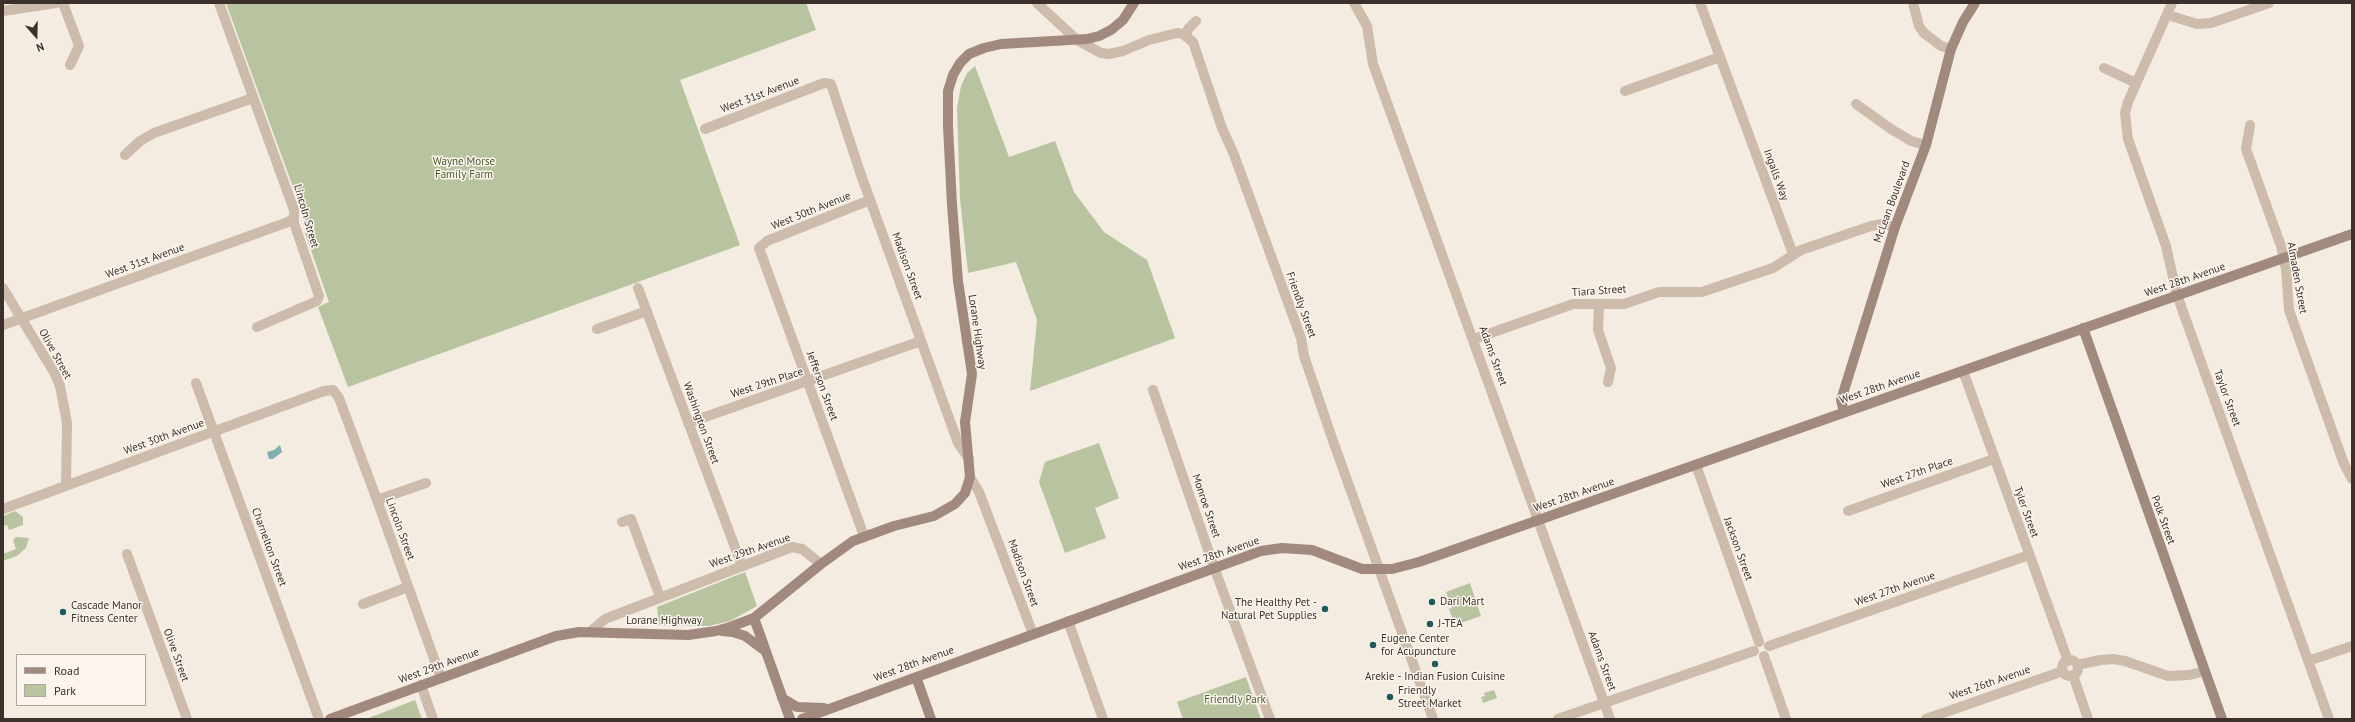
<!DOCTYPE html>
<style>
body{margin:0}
#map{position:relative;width:2355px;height:722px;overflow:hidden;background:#f4ebe1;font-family:"PT Sans",sans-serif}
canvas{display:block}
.frame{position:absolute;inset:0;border:4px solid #3b302b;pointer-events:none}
.legend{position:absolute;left:16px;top:654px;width:130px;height:52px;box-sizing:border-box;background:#fbf5ee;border:1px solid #aea6a0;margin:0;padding:5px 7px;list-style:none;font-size:12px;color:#3b302b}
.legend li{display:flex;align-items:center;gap:8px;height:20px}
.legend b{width:20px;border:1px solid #aea6a0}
.north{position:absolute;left:16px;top:16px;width:40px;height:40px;-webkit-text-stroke:3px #fbf5ee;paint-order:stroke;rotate:160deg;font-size:11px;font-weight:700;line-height:16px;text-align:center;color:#3b302b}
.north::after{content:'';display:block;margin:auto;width:14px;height:18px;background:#3b302b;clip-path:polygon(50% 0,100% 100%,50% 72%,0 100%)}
</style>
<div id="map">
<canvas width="2355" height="722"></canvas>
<div class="frame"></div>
<ul class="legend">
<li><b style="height:5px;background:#a18a7d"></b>Road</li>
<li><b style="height:11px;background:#b8c4a0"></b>Park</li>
</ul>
<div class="north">N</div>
</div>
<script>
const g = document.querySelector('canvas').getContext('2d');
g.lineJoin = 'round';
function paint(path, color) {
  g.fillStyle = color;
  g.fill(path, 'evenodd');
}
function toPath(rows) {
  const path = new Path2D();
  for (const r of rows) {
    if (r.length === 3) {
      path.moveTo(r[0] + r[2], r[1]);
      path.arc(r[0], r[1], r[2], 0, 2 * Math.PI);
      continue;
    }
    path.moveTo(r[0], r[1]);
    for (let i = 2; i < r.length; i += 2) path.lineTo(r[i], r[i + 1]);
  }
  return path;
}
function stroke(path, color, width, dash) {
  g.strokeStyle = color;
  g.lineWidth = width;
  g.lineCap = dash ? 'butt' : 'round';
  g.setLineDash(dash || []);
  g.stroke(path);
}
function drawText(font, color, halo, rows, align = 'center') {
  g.font = font + ' "PT Sans",sans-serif';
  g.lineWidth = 3;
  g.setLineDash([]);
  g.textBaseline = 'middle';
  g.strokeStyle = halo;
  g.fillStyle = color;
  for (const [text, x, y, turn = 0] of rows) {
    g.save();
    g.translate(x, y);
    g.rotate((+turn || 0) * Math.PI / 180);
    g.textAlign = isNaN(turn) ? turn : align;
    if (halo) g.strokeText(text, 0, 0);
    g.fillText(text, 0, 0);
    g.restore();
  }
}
paint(toPath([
 [226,3,806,3,816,30,680,80,740,245,348,387,318,307,329,302,305,233,309,231],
 [975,66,1009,157,1055,141,1074,192,1104,232,1147,260,1175,338,1030,391,1037,320,1016,262,968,273,960,199,957,108,961,86,967,73],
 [1099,443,1119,498,1095,508,1106,538,1065,553,1039,482,1045,462],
 [15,511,23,517,23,525,9,530,7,525,3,526,3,516],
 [16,537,29,538,26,548,17,556,3,561,3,554,16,549,13,540],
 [745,572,757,606,730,621,709,626,659,625,657,607],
 [1470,583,1481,616,1455,625,1449,609,1452,608,1446,592],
 [1246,677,1261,719,1183,719,1177,702],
 [1494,690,1497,698,1483,703,1481,697,1485,696,1484,693],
 [415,700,422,719,366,719]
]), '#b8c4a0');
paint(toPath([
 [280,445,282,452,273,459,269,459,267,452,274,450]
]), '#7fb0b2');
stroke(toPath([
 [63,3,79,46,70,65],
 [219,3,294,210,294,223,319,296,317,301,257,327],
 [1037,3,1077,40,1101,53,1109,54,1123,51,1149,40,1177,33,1183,34,1193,42,1222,128,1233,152,1301,338,1304,356,1333,441,1433,719],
 [1354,3,1367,26,1373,64,1610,719],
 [1700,3,1793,254],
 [1913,3,1919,26,1924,33,1941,46,1951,49],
 [2172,3,2128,102,2125,113,2128,139,2166,246,2177,295,2329,719],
 [3,11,56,3],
 [2168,15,2197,24,2211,23,2269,3],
 [1186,35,1188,29,1196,21],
 [2104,68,2136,83],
 [1625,91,1720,57],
 [1856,104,1891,129,1911,141,1926,145],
 [2250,125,2246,149,2281,246,2286,269,2289,310,2344,464,2352,479],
 [705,129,824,83,831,84,860,172,958,443,969,459],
 [125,155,140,141,154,133,253,98],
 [3,288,55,374,60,386,67,423,66,486],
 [638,288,742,566],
 [1599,304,1598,330,1611,368,1608,382],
 [3,325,288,222,294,218],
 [597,329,647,311],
 [1474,339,1573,304,1624,304,1659,292,1702,292,1773,268,1801,250,1871,226,1882,224,1895,227],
 [1963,371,2068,661],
 [196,383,319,719],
 [1153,390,1214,567,1270,719],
 [688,423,921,341],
 [1696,465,1759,642],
 [970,477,979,492,1033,634],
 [377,500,426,483],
 [3,509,324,391,333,390,339,398,377,500,441,678],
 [1848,511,1994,459],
 [622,522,631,519,660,597],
 [864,536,759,248,767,241,870,200],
 [127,554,187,719],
 [363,604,408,587],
 [1068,621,1103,719],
 [590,632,605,619,792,547,802,549,821,564],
 [1769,646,2029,555],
 [1764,656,1786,719],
 [2070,668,8],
 [2308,661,2352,646],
 [2077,665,2100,660,2113,659,2125,661,2168,676,2189,675,2205,671],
 [2073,675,2088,719],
 [421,685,433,719],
 [1558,719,1754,651],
 [1926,719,2063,671]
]), '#cdbbac', 10);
stroke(toPath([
 [2083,328,2222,719],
 [1844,412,1841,400,1895,227,1926,145,1951,49,1963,22,1975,3],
 [754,618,790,719],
 [722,631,733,632,745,636,764,650],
 [916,677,931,719],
 [782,698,797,707,824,708],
 [330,719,556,636,579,632,688,635,716,631,730,627,754,618,821,564,853,541,894,526,934,516,955,504,965,493,970,477,965,422,972,374,958,281,952,205,948,126,948,91,953,75,960,63,969,54,984,48,1001,44,1087,39,1099,36,1111,30,1123,20,1134,3],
 [802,719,1261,551,1282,548,1312,550,1362,569,1392,569,1419,562,2352,234]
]), '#a18a7d', 10);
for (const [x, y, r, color] of [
 [1432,602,4,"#1f5a5e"],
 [1325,609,4,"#1f5a5e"],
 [63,612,4,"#1f5a5e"],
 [1430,624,4,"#1f5a5e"],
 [1373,645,4,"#1f5a5e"],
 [1435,664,4,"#1f5a5e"],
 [1390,697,4,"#1f5a5e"]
]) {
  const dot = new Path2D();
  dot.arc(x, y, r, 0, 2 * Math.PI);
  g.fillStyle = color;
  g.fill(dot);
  stroke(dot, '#fbf5ee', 1.5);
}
drawText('11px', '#3b302b', '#fbf5ee', [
 ["West 31st Avenue",760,95,-21],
 ["Ingalls Way",1776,175,70],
 ["McLean Boulevard",1892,202,-70],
 ["West 30th Avenue",811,211,-22],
 ["Lincoln Street",306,216,74],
 ["West 31st Avenue",145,261,-20],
 ["Madison Street",907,266,70],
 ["Almaden Street",2297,278,80],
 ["West 28th Avenue",2185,280,-19],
 ["Tiara Street",1599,291,-4],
 ["Friendly Street",1301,305,70],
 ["Lorane Highway",977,332,82],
 ["Olive Street",55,354,61],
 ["Adams Street",1493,356,70],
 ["West 29th Place",767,383,-18],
 ["Jefferson Street",822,386,70],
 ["West 28th Avenue",1880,387,-19],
 ["Taylor Street",2227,398,70],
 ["Washington Street",701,423,70],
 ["West 30th Avenue",164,437,-20],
 ["West 27th Place",1917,473,-19],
 ["West 28th Avenue",1574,495,-19],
 ["Monroe Street",1206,506,71],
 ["Tyler Street",2026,512,70],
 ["Polk Street",2163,520,70],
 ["Lincoln Street",400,529,70],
 ["Charnelton Street",269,547,70],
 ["Jackson Street",1738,549,70],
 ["West 29th Avenue",750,551,-19],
 ["West 28th Avenue",1219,554,-19],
 ["Madison Street",1023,573,70],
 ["West 27th Avenue",1895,589,-19],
 ["Lorane Highway",664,621],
 ["Olive Street",176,655,70],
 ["Adams Street",1602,661,70],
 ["West 28th Avenue",914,664,-20],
 ["West 29th Avenue",439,666,-20],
 ["West 26th Avenue",1990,683,-19]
]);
drawText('11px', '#4a5a2e', '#fbf5ee', [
 ["Wayne Morse",464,162],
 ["Family Farm",464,175],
 ["Friendly Park",1235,700]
]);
drawText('11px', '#3b302b', '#fbf5ee', [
 ["Dari Mart",1440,602],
 ["The Healthy Pet -",1317,603,"right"],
 ["Natural Pet Supplies",1317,616,"right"],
 ["Cascade Manor",71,606],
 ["Fitness Center",71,619],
 ["J-TEA",1438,624],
 ["Eugene Center",1381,639],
 ["for Acupuncture",1381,652],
 ["Arekie - Indian Fusion Cuisine",1435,677,"center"],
 ["Friendly",1398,691],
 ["Street Market",1398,704]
], 'left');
</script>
